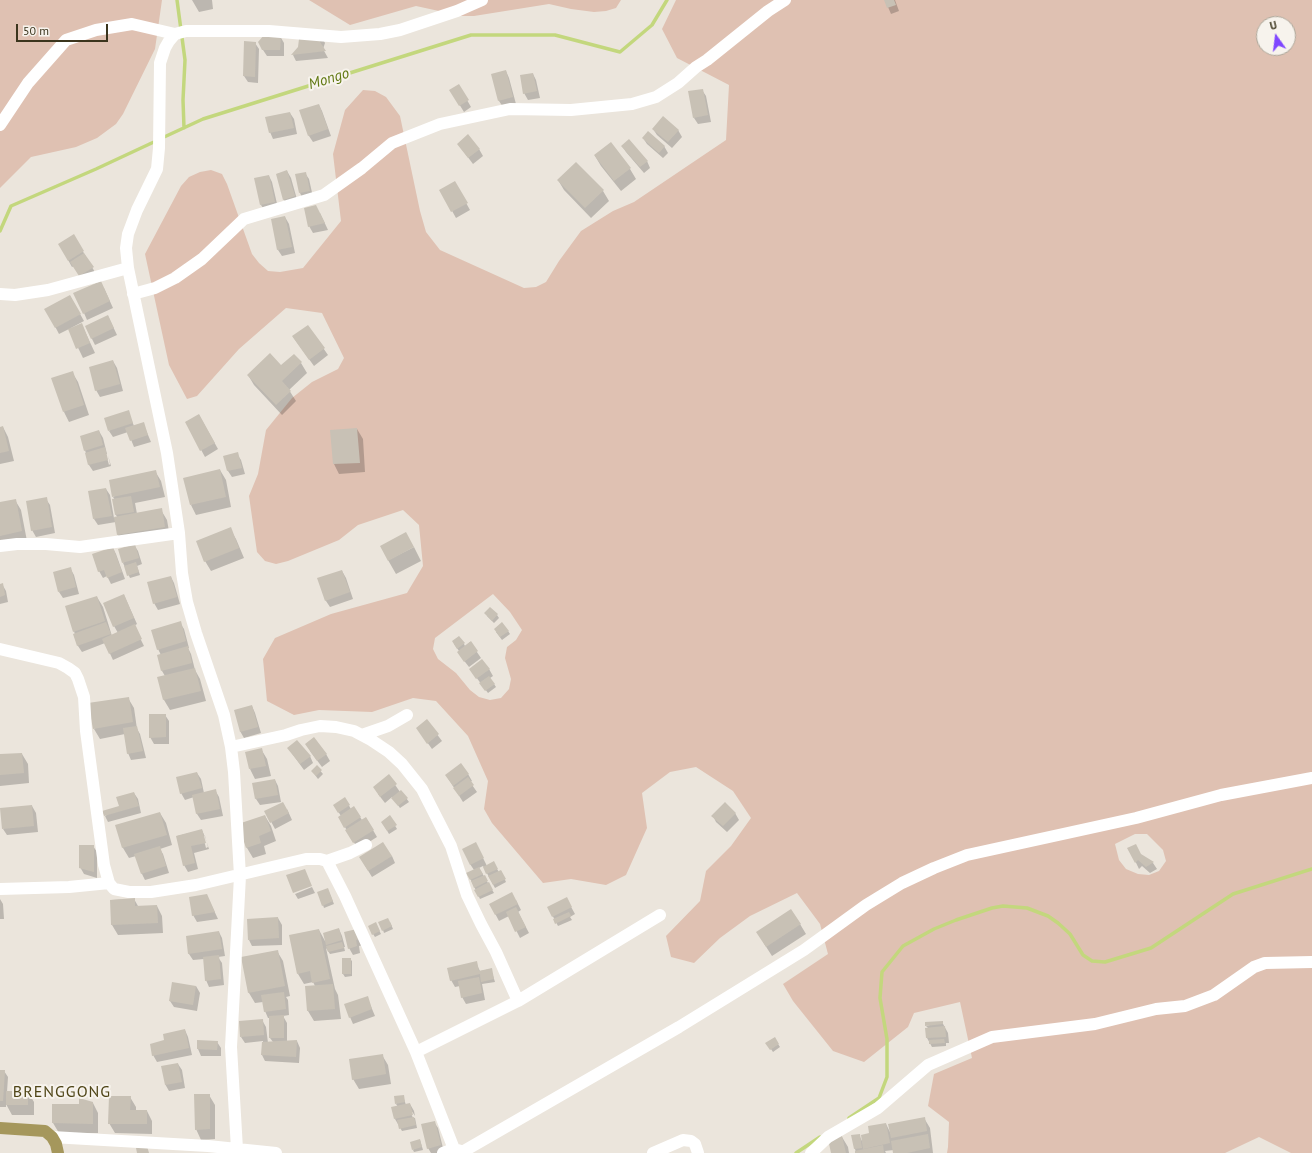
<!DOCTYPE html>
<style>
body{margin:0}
#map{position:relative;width:1312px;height:1153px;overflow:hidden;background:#ebe5dc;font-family:"PT Sans",sans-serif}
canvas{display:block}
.north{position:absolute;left:1256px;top:16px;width:40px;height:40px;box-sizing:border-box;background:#f7f3ed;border:1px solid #aca79a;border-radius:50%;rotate:346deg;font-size:11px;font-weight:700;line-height:16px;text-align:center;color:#3b351d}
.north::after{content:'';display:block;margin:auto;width:14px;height:18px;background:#7f46ff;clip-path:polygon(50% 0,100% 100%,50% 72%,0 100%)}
.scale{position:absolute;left:16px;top:24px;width:92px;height:18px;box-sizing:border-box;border:2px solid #3b351d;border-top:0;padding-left:5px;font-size:12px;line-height:14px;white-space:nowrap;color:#3b351d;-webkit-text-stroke:3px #f7f3ed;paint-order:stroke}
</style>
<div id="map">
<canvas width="1312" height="1153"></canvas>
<div class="north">U</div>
<div class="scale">50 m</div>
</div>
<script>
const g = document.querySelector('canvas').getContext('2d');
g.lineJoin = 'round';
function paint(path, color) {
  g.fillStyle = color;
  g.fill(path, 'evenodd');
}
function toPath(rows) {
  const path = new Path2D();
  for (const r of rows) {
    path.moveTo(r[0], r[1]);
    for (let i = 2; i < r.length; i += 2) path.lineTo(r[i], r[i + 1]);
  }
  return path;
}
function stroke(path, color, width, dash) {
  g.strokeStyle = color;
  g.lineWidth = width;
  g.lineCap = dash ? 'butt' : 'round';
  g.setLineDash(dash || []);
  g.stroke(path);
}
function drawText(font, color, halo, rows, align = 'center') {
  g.font = font + ' "PT Sans",sans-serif';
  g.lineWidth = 4;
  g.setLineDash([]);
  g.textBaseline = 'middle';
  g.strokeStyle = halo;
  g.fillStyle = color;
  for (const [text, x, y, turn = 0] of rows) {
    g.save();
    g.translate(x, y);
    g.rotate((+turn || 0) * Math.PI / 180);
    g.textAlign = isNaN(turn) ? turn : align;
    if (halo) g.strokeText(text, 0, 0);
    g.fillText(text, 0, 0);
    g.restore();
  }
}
paint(toPath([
 [0,0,162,0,155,49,123,114,116,124,97,138,76,147,31,157,0,188],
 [309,0,621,0,616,8,606,11,594,12,571,9,549,4,474,16,462,16,416,6,350,25],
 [676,0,1312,0,1312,1153,1291,1153,1259,1137,1225,1153,947,1153,948,1147,949,1122,928,1106,934,1074,972,1058,960,1002,914,1013,908,1027,864,1062,833,1051,793,1001,783,984,828,954,820,924,797,893,750,916,720,938,694,963,671,957,666,936,700,901,706,871,731,846,751,818,733,791,696,767,670,772,642,793,647,828,626,875,606,885,571,879,543,883,492,823,484,809,488,781,468,736,436,701,413,698,372,712,319,710,294,715,267,701,263,659,275,638,331,614,407,593,423,566,419,525,403,510,358,525,339,540,288,561,276,564,265,561,257,552,249,496,258,474,266,430,292,398,312,382,338,369,344,358,322,313,286,308,239,349,197,396,187,399,169,365,145,254,181,186,189,177,200,172,211,170,222,174,227,184,252,254,259,263,268,271,280,272,303,268,341,221,333,154,345,110,363,90,375,91,386,97,400,116,420,211,426,232,440,250,524,288,536,287,546,282,559,261,581,231,613,211,634,202,726,140,729,85,677,58,662,29],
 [1264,24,1288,24,1288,48,1264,48],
 [493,594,510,612,522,630,516,640,507,647,505,658,511,679,509,689,501,698,490,700,479,697,470,690,456,673,438,659,433,649,435,638],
 [1135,834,1147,834,1163,850,1166,861,1159,871,1149,875,1138,874,1126,869,1119,860,1115,844]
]), '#dfc1b2');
paint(toPath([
 [192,0,212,0,213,9,199,12],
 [885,0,895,0,899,11,891,14],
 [280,36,284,43,284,56,267,56,263,50],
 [322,37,325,43,323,49,328,58,296,61,293,55,299,47],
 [255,43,259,49,258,83,248,82,244,76],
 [506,71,509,78,516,104,503,107,499,101,492,75],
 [533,74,536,80,540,98,528,100,524,93],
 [459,86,471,107,464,112,451,91],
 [702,90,706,96,711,122,698,124,694,118],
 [319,105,322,111,331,136,313,142,309,136,301,111],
 [290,113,294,119,297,134,273,139,270,132],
 [653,129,678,130,682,137,672,148,657,135],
 [643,138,664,146,668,153,663,158,647,144],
 [458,144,479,149,483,156,473,164],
 [610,144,630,169,636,179,621,191,601,166,595,156],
 [622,146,647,161,650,168,644,173,626,152],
 [287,171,291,178,298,203,288,206,284,200,277,174],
 [305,173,309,179,313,197,303,199,300,193],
 [269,176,272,182,278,208,265,211,261,205],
 [558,180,603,191,609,201,591,218,564,190],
 [455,183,470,210,456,218,441,191],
 [320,213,328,230,313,233,309,226],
 [285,217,289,224,295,253,282,256,278,250],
 [74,236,96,274,84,282,74,266,72,267,59,244],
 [104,288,113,308,87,320,84,313],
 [70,296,84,321,71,328,72,329,82,325,95,353,83,358,69,329,59,334,46,309],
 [108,316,117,335,95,345,86,327],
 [308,326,328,355,314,366,293,337],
 [113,361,117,368,123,391,100,397,96,390],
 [301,363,307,373,289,390,296,401,282,415,254,385,248,375],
 [72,372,78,382,89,415,69,422,64,412],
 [128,411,134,426,143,423,151,442,134,447,128,432,113,437,109,431],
 [199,415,218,449,205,457,186,422],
 [3,427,8,437,14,461,0,464,0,428],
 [357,429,363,439,365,472,339,474,334,464],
 [99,431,103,438,107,454,106,454,109,465,110,464,108,455,111,466,93,471,89,465,85,450],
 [237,454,241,460,245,474,232,477,228,471,224,457],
 [220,470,226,480,231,507,196,515,191,505],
 [155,471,161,481,165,497,135,503,137,514,161,510,167,520,170,537,124,545,118,535,116,522,98,525,94,519,106,489,110,495,114,518,117,517,116,515,115,500,113,497],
 [46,499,50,505,55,533,36,537,32,530],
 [15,500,21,510,27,541,0,547,0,503],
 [230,529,236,539,244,558,211,571,205,561],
 [134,545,138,551,142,564,137,566,140,575,130,578,123,563],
 [414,547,421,561,396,574,388,560],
 [113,548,116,554,125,579,111,584,107,576,103,578,99,571],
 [70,568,74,575,79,594,63,598,59,592],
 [342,571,346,578,353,599,330,607,326,601,319,579],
 [171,577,174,583,180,604,158,610,154,603],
 [2,584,6,591,8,602,0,604,0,585],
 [124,595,137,624,134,626,144,646,113,660,105,643,82,652,78,646,74,631,97,597,103,607,112,636,118,633,114,626],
 [497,615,499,618,494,623,487,616],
 [180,623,184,629,189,648,188,648,191,654,195,670,200,679,206,701,170,710,164,700,158,678,165,676,162,671,158,656,161,655,158,649],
 [508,631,510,634,502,640,496,632],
 [470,642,481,658,469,667,462,658,459,651,454,644,464,644,465,646],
 [470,669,489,669,493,676,490,678,496,687,488,693],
 [128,698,134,708,137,729,140,734,146,758,131,760,128,753,125,734,100,739,94,729],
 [252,706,255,713,261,733,244,738,240,731],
 [165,715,169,721,169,744,154,744,150,737],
 [427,721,442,741,432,749,417,728],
 [288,748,310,756,313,763,304,770],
 [261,749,267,759,271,776,255,779,250,769],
 [310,751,326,754,330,761,322,767],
 [22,754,28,764,29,783,0,786,0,755],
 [317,767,323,774,318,779,312,771],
 [197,773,201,779,204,793,215,790,219,797,223,816,201,820,197,814,194,797,185,800,181,793],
 [468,774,472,781,470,782,477,792,463,802,446,775],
 [389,776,400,792,401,791,409,802,400,808,392,797,385,803,378,794],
 [275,780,278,786,281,802,260,805,256,799,253,784],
 [134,793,138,799,141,813,108,822,105,816,120,806],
 [345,799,351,809,354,808,362,820,366,818,377,837,358,849,339,817,341,816,334,805],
 [32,806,36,813,38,832,7,835,3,829],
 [287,809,292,820,275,829,266,812],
 [160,813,166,823,172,845,160,849,163,854,169,873,145,880,142,874,136,856,129,858,123,848,117,826],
 [735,813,739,820,727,832,716,822,713,816],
 [265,816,271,826,276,841,264,846,266,854,253,858,247,848,239,825],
 [390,817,397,829,389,834,382,822],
 [202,830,205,837,209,849,194,853,198,869,188,872,184,865,177,836],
 [203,836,205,836,208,847,206,848],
 [93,846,97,852,97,878,84,874,80,867],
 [1129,848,1153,863,1157,869,1150,873,1142,866,1139,869],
 [479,850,487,866,493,863,499,872,501,871,506,882,495,888,483,866,479,868,494,893,480,899,468,874,474,870,470,864],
 [392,856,395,863,372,877,364,864],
 [312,887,315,893,298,899,295,894],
 [329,892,334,904,324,908,323,905],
 [0,899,3,904,4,919,0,919],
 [134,899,138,906,157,906,162,916,163,933,118,935,112,925,111,900],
 [516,900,521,910,518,912,529,933,520,938,509,916,499,921,490,904],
 [210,902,218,919,197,922,193,915],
 [570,905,575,914,570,917,572,920,558,926,548,907],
 [278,918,282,925,282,945,252,946,249,940],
 [390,922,393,929,384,933,383,930],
 [376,924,381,934,375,937,373,934],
 [800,924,806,934,772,956,763,942],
 [339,929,342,936,345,947,344,947,345,951,330,954,326,948,335,989,338,995,341,1019,314,1021,308,1011,315,986,313,982,304,984,298,974,319,930,325,941],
 [357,930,363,945,359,946,360,953,353,955,349,948],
 [219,932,222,938,225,956,218,957,222,963,224,985,209,987,206,980,204,959,193,960,189,954,187,937],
 [277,951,283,961,290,996,286,997,288,1000,289,1015,283,1016,287,1023,287,1042,297,1041,300,1048,299,1063,265,1061,262,1055,263,1041,245,1043,241,1037,262,1020,266,1027,268,1043,273,1042,270,1038,270,1018,268,1018,265,1011,263,1002,255,1003,249,993,242,958],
 [350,959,352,961,352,976,345,977,343,974],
 [476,963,480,971,491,969,495,982,482,984,485,1000,466,1004,462,997,460,986,455,987,451,980],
 [196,986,200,993,197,1011,174,1007,170,1001],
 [367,997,375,1016,353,1024,350,1017],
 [942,1022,948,1033,949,1043,946,1043,946,1046,932,1047,927,1038,926,1028,928,1028,926,1026],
 [185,1030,188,1037,192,1055,157,1062,153,1055],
 [774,1038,780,1047,773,1052,767,1043],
 [198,1041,217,1042,221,1048,221,1056,201,1056,198,1049],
 [382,1055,388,1065,391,1084,359,1089,353,1079],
 [178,1064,182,1070,185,1088,169,1091,165,1084],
 [0,1071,4,1071,8,1077,7,1092,28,1092,34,1102,34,1115,12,1115,6,1104,6,1107,0,1107],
 [209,1095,215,1105,215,1139,201,1140,196,1129],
 [403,1096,406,1105,410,1104,414,1111,415,1116,411,1110,410,1111,413,1118,415,1118,417,1128,402,1131,395,1119,398,1107,396,1104],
 [130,1097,136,1107,136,1111,147,1111,152,1121,152,1134,115,1133,109,1123],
 [93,1103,98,1113,98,1133,59,1133,53,1123,80,1105],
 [924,1118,930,1128,933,1153,894,1153,894,1150,885,1151,886,1153,856,1153,852,1136,859,1135,862,1141,870,1134,886,1124,890,1132],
 [434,1122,438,1128,444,1152,438,1153,431,1153,428,1148],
 [842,1137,848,1147,849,1153,832,1153],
 [420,1140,423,1150,414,1152,413,1150]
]), '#0003');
stroke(toPath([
 [177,0,185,60,183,100,184,128],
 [162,138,203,119,471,35,555,35,620,52,652,25,667,0],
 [0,231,11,206,96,169,156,141],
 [849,1118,879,1098,887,1077,887,1039,880,998,882,972,903,946,934,929,956,920,992,908,1003,906,1027,908,1048,916,1058,923,1070,934,1083,955,1092,961,1105,962,1151,948,1233,894,1312,869],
 [796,1153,820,1137]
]), '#c3d77d', 3.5);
paint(toPath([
 [884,0,894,0,896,5,887,8],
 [264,35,281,35,280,50,262,50,258,42],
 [322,36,320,42,326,51,291,55,298,47,299,39],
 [244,41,256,42,255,77,243,76],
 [506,70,513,97,498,101,491,74],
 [533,73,537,91,523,94,520,75],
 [459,84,469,100,459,106,449,90],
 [703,89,708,115,693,118,688,91],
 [319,104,328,129,308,136,299,110],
 [290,112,294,128,269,133,265,117],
 [663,116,679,130,668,142,652,129],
 [648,131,665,146,659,153,642,138],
 [468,134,480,149,468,158,457,144],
 [629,139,648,161,640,167,621,146],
 [611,142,631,168,614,181,594,155],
 [576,162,604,190,585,208,557,180],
 [287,170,295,196,283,200,276,174],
 [306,172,310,191,299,193,295,174],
 [269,175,275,202,260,205,254,178],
 [455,181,468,203,451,212,439,190],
 [316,205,325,223,308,227,304,208],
 [285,216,292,247,277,250,271,219],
 [74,234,84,251,68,261,58,244],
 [84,253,94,267,79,276,70,262],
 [101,281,110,301,83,314,73,293],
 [70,295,81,314,55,328,44,309],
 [108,315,114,328,91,339,85,326],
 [82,323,90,343,76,349,68,329],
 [308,325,325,348,309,360,292,336],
 [270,353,281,365,294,354,302,362,282,381,291,391,276,405,247,375],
 [113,360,120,384,95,391,89,367],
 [73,371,84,405,63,412,51,378],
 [129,410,133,423,108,431,104,418],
 [199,414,215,443,200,451,185,422],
 [144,422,148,435,130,441,125,428],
 [3,426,9,451,0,453,0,427],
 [357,428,360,463,333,464,330,430],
 [99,430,103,445,84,451,80,436],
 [105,447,108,460,88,465,85,453],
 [238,452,242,468,227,471,223,456],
 [220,469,226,497,190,505,183,478],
 [156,470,160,487,112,497,109,480],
 [106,488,112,516,93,519,88,491],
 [131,496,134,512,115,515,112,499],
 [47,497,52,527,31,531,26,501],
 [16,499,22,531,0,536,0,502],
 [162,508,165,527,117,535,114,517],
 [231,527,239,548,204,562,196,541],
 [406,532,414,547,388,561,380,546],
 [135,544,139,558,122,563,118,549],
 [113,547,122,572,107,578,104,570,98,572,92,554],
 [136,562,139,572,127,576,124,566],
 [71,567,76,587,58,592,53,572],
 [342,570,350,592,325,601,317,578],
 [171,576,177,597,153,604,147,582],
 [3,583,5,595,0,597,0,584],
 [124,594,134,618,113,627,103,603],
 [97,596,105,621,73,632,65,606],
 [490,607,498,614,492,621,484,613],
 [181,621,186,641,157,650,151,630],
 [106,622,111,634,77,646,73,634],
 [502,622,509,631,500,637,494,629],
 [135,624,142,639,109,654,102,639],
 [459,636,465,643,457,649,452,641],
 [471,641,478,651,464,662,457,652],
 [188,646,192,663,161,671,157,655],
 [482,659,490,669,476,679,469,669],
 [195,668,201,691,163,700,157,677],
 [489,676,495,684,485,691,479,683],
 [129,697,133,722,93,729,88,703],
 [252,705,258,727,240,732,234,710],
 [149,714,166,714,166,737,149,738],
 [427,719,439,734,427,744,416,728],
 [137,726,143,751,127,754,123,728],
 [314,737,327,754,317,761,305,744],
 [297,740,311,756,300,764,287,748],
 [262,748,266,766,249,769,245,752],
 [22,753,24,773,0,775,0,754],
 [461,763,469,774,453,786,445,775],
 [317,765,322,770,316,776,311,771],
 [197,772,202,788,180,794,176,777],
 [389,774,397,784,380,797,373,787],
 [468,777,474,785,459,796,453,788],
 [275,779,278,795,255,799,252,783],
 [216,789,220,809,196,814,192,795],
 [401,790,408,798,398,806,391,798],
 [134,792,139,806,104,816,102,811,119,806,116,797],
 [345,797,350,805,338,813,333,805],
 [283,802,289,813,270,823,264,811],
 [725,802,736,813,723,826,711,816],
 [32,805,34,826,2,829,0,808],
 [354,806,361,817,344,828,338,817],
 [160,812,167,835,122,848,115,825],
 [265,815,271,831,259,836,261,843,246,848,238,824],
 [390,815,397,825,387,831,381,822],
 [366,817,374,830,353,843,345,830],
 [202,829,206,843,191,846,195,863,183,866,176,836],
 [383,842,392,856,368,871,359,857],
 [476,842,484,858,470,865,462,849],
 [1136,844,1141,854,1154,862,1146,867,1138,860,1135,863,1127,848],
 [79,845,94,845,94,872,79,868],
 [160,846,166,866,141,874,134,854],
 [494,861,498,869,486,874,483,867],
 [479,867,483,874,470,880,466,873],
 [305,869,312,886,293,893,286,875],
 [501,870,506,879,493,885,488,876],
 [485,875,488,881,474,888,471,881],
 [489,882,493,890,478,897,474,890],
 [328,888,333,901,322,906,317,892],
 [512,892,518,904,495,915,489,904],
 [207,894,215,912,192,916,189,897],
 [567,897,572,907,552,917,547,907],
 [135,898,135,906,157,905,158,923,111,925,110,900],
 [516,907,526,927,515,932,506,912],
 [791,909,801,924,766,947,756,932],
 [569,912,571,916,555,924,553,919],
 [278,917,279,938,248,940,247,919],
 [388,918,392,926,382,931,378,922],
 [376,922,380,931,372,935,368,926],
 [339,928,342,940,326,945,323,933],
 [319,929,330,979,312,983,310,971,297,974,289,935],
 [357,929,360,939,356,940,357,946,348,949,344,932],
 [219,931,222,949,188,954,186,936],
 [342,942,344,948,328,952,326,946],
 [278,950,285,986,248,993,241,957],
 [219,955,221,979,205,981,203,957],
 [342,958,351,958,351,974,342,974],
 [477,961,479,971,492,968,494,979,481,982,480,974,450,981,447,968],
 [479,977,482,993,461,998,458,981],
 [172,982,196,986,193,1005,169,1001],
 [333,984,335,1009,307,1011,305,986],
 [284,992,286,1009,264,1012,261,995],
 [368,996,372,1009,349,1018,344,1004],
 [284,1015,284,1038,269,1038,269,1016],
 [263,1019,264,1035,240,1037,239,1021],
 [943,1021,943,1024,925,1026,925,1022],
 [945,1026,946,1037,926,1038,925,1028],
 [185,1029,189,1048,152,1056,150,1044,164,1040,163,1034],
 [775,1037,779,1044,770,1050,765,1043],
 [944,1039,945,1043,929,1044,929,1040],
 [197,1040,218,1041,217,1050,197,1049],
 [297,1040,296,1057,261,1055,262,1042],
 [383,1054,386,1074,352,1080,349,1059],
 [178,1063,182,1082,165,1085,161,1066],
 [0,1070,5,1070,3,1101,0,1101],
 [6,1091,28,1091,28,1105,6,1105],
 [194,1094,210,1094,210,1129,195,1130],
 [404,1095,405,1102,395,1104,394,1096],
 [109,1096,131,1096,130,1110,147,1110,147,1124,108,1124],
 [79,1098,93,1102,93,1124,52,1123,52,1104,79,1104],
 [410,1103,413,1115,394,1119,391,1107],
 [414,1117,416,1125,399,1129,397,1120],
 [925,1117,927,1131,891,1138,888,1124],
 [435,1121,441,1145,427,1149,421,1124],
 [886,1123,890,1143,863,1149,861,1135,869,1133,868,1126],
 [860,1134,862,1148,854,1149,851,1135],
 [928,1134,930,1148,907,1153,893,1153,891,1141],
 [842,1136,846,1153,831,1153,828,1139],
 [420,1139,422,1147,412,1150,410,1142],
 [883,1145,884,1153,855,1153,855,1151],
 [147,1146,149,1153,137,1153,136,1148]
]), '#c8c1b5');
stroke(toPath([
 [0,125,28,83,66,40,96,30,132,24,175,34],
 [0,294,15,295,48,290,128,268],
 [133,294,155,288,175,278,202,259,244,219,324,195,362,168,392,143,440,124,510,109,571,110,632,104,656,97,678,83,696,67,707,60,768,11,785,0],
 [0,546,17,544,46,544,80,547,179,533],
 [0,649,59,663,68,668,75,673,78,679,84,697,86,731,104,865,109,883],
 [362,735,388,726,407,715],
 [231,747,286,735,301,730,320,726,336,727,354,731,371,740,389,752,402,764,422,789,451,846,467,895,481,924,496,952,518,1001],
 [327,861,350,853,366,845],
 [0,889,69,887,109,883,114,889,129,892,151,892,196,885,306,859,320,859,327,861,345,896,416,1052,454,1149],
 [416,1052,518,1001,660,915],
 [52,1137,208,1146,237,1149,231,1047,240,876,234,772,231,747,224,715,196,633,187,602,182,573,179,533,167,453,128,268,126,248,128,234,137,210,157,169,159,148,160,63,165,48,169,41,175,34,186,31,269,31,341,37,380,34,400,30,457,11,482,0],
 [237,1149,276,1153],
 [464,1151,679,1027,804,950,866,905,902,883,934,868,967,855,1136,818,1221,795,1312,778],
 [443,1153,454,1149,461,1151],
 [653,1153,683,1140,691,1141,695,1144,698,1153],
 [811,1153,828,1137,878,1108,928,1065,992,1037,1095,1024,1156,1009,1185,1006,1214,995,1254,967,1265,963,1312,962]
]), '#fff', 12);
stroke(toPath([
 [0,1128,45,1131,52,1137,56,1144,58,1153]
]), '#a5975c', 12);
drawText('italic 15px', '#607811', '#f7f3ed', [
 ["Mongo",329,79,-17]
]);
g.letterSpacing = '1px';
drawText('16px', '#4f4517', '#f7f3ed', [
 ["BRENGGONG",62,1092]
]);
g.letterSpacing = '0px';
</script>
